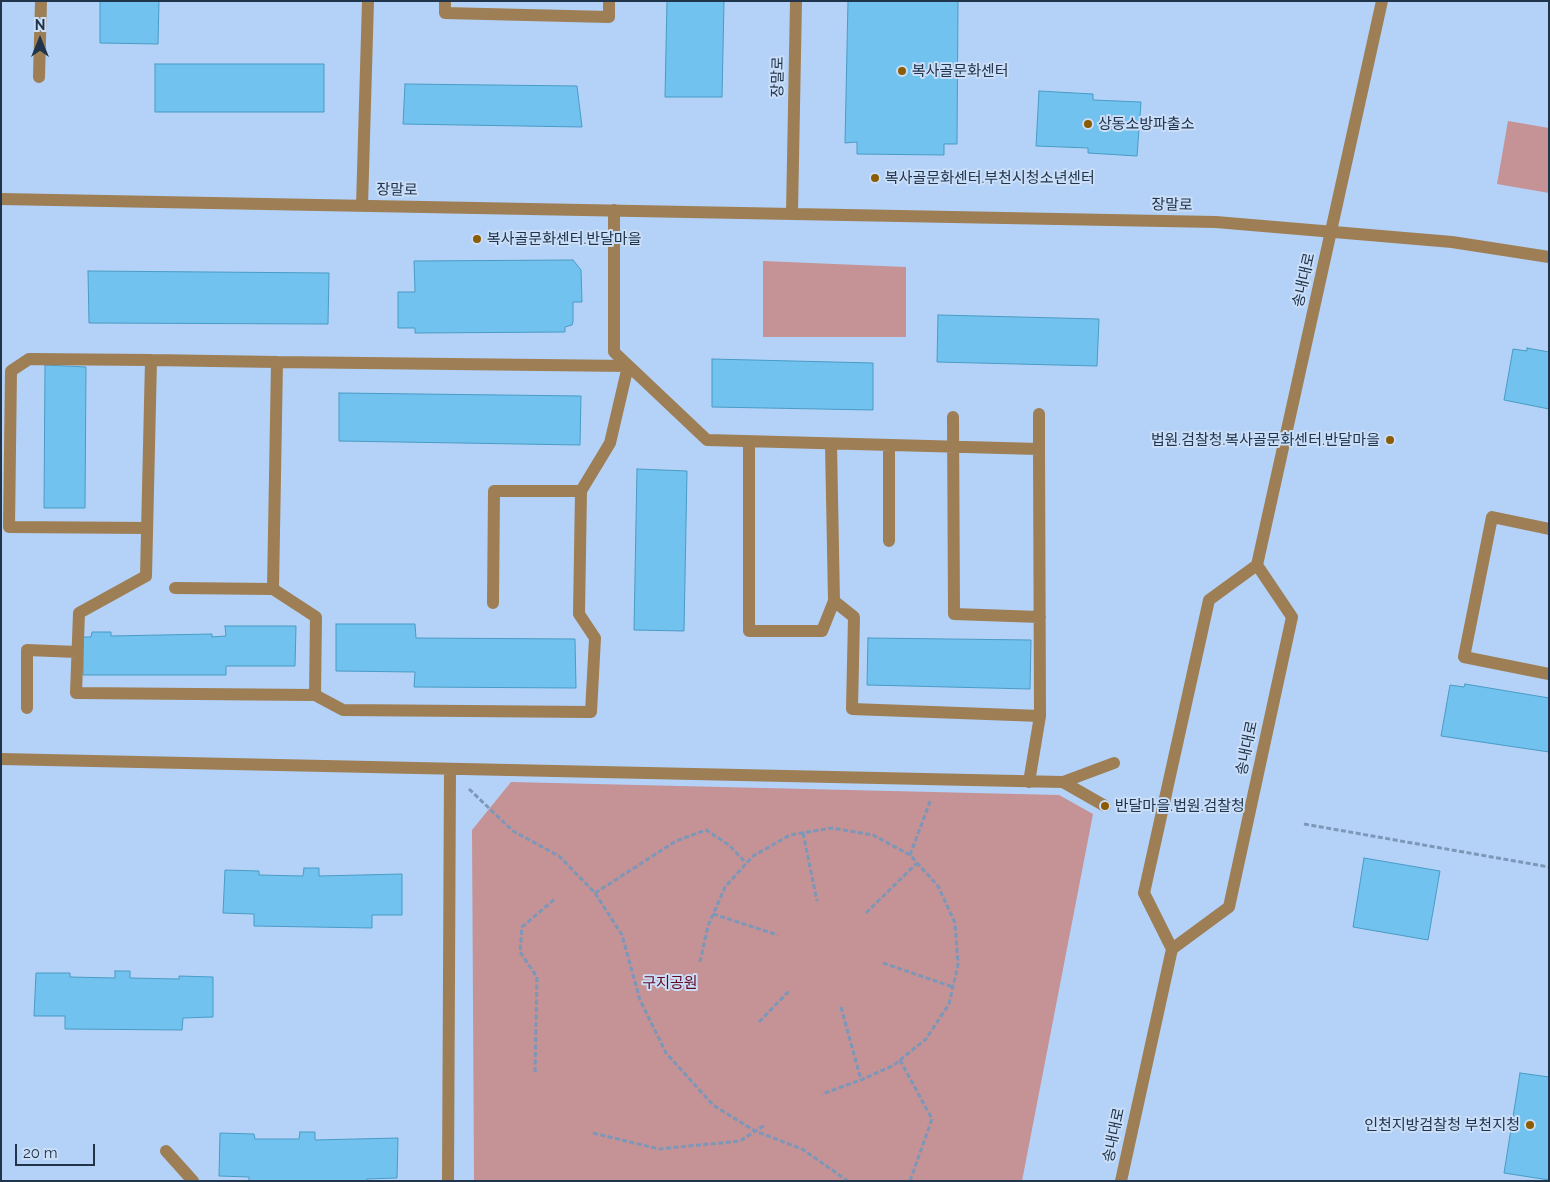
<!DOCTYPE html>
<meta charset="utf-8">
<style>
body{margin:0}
#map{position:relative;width:1550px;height:1182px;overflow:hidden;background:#b4d2f7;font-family:Raleway,sans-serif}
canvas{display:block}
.frame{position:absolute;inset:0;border:2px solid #20344c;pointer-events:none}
.north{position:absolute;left:15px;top:15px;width:50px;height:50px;-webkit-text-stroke:4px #cadef7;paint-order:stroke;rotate:0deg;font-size:14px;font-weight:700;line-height:20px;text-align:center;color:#20344c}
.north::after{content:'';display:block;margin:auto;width:18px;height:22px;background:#20344c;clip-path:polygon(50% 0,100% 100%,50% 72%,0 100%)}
.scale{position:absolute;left:15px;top:1144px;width:80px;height:22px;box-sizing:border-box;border:2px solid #20344c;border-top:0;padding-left:6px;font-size:15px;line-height:18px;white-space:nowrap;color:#20344c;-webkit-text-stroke:4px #cadef7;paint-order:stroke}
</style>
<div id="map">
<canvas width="1550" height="1182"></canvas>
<div class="frame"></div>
<div class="north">N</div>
<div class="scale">20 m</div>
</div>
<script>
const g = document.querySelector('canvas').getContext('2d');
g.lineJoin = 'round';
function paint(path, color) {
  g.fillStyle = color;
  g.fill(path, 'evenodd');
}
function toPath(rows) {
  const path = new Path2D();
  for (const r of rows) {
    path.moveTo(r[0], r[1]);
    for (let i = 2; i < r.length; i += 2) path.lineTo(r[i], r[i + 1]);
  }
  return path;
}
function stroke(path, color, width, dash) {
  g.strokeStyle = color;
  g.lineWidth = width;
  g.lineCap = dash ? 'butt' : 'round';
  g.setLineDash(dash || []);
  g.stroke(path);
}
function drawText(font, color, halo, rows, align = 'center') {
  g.font = font + ' Raleway,"Noto Sans KR",sans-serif';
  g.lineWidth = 4;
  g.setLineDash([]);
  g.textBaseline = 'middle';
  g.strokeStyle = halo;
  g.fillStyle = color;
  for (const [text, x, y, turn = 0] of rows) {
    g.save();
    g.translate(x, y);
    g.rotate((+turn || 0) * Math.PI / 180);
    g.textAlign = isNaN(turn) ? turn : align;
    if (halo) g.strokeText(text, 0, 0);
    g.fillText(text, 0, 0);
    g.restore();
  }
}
paint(toPath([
 [1508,121,1549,128,1549,193,1497,184],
 [763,261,906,267,906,337,763,337],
 [511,782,1059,795,1093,814,1022,1181,474,1181,472,830]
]), '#c59296');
const building = toPath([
 [100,1,159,1,158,44,100,43,100,1],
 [667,1,724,1,722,97,665,97,667,1],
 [848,1,958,1,957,144,944,144,944,155,857,154,857,142,845,143,848,1],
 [155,64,324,64,324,112,155,112,155,64],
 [405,84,577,86,582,127,403,124,405,84],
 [1039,91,1093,94,1093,100,1141,102,1137,156,1088,153,1088,148,1036,146,1039,91],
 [573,260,581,270,582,302,573,302,573,322,572,325,565,327,565,332,415,333,415,328,398,328,398,292,415,292,414,261,573,260],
 [88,271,329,273,328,324,89,323,88,271],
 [938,315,1099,319,1097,366,937,362,938,315],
 [1527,348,1549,352,1549,409,1504,400,1513,349,1527,351,1527,348],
 [712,359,873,363,873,410,712,407,712,359],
 [45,365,86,367,85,508,44,508,45,365],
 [339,393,581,396,580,445,339,441,339,393],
 [637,469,687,471,684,631,634,630,637,469],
 [336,624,415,624,416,638,575,639,576,688,414,687,415,672,336,671,336,624],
 [225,626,296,626,295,666,226,666,226,675,83,675,83,637,91,637,92,632,111,632,111,636,212,634,212,637,226,636,225,626],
 [868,638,1031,640,1030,689,867,685,868,638],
 [1465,684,1549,698,1549,752,1441,736,1450,685,1464,687,1465,684],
 [1364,858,1440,871,1428,940,1353,927,1364,858],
 [304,868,319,868,319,876,402,874,402,915,372,915,372,928,254,926,254,914,223,913,225,870,259,871,259,875,303,876,304,868],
 [115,971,130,971,130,978,179,979,179,976,213,977,213,1017,183,1018,182,1030,65,1029,65,1016,34,1016,36,973,70,973,70,977,115,978,115,971],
 [1520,1073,1549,1077,1549,1180,1504,1173,1520,1073],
 [300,1132,315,1132,315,1140,398,1138,397,1178,367,1179,367,1181,249,1181,249,1177,219,1176,220,1133,254,1134,255,1139,299,1139,300,1132]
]);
paint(building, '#71c2ee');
stroke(building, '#499bc5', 1);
stroke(toPath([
 [469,789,513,831,559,856,595,893,622,935,640,1000,666,1053,713,1105,755,1131,802,1149,848,1181],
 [1304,824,1549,867],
 [803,833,817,901],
 [910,855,931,799],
 [595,893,676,841,706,830,729,845,746,863],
 [866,913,917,863],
 [713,914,778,935],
 [700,962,708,926,725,887,753,856,790,835,832,828,873,835,910,855,938,886,955,923,958,965,949,1004,926,1039,894,1065,861,1080,822,1094],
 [883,963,953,987],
 [841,1007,861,1080],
 [759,1022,789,991],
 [900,1060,932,1119,910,1181],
 [535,1072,537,977,520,952,522,927,556,898],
 [593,1133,659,1149,740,1141,765,1125]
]), '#7d97b8', 3, [5, 2.5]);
stroke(toPath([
 [445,1,445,13,609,17,609,1],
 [39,77,41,1],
 [1,199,1216,222,1452,242,1549,257],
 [362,206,368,1],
 [614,210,614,352,707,440,1039,449,1040,716,852,709,854,617,834,601,831,444],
 [792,213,796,1],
 [277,362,273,589,316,617,315,695],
 [1039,414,1039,449],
 [953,417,954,614,1040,617],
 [749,442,749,631,822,631,834,601],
 [889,445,889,541],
 [147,528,9,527,11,371,29,359,151,360,277,362,628,366,610,443,581,491,579,614,595,638,591,712,343,710,315,695,76,693,79,613,146,576,151,360],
 [1549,529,1492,517,1464,657,1549,674],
 [175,588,273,589],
 [493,603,494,491,581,491],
 [27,708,27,650,77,652],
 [1,759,1063,782,1114,763],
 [1029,782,1040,716],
 [1063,782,1105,806],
 [1172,949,1229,907,1292,617,1257,565],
 [166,1151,193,1181],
 [448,1181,450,769],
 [1121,1181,1172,949,1144,893,1209,600,1257,565,1382,1]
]), '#9e7e55', 12);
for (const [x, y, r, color] of [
 [902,71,5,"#8b5c03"],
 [1088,124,5,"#8b5c03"],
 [875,178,5,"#8b5c03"],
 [477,239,5,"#8b5c03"],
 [1390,440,5,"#8b5c03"],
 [1105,806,5,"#8b5c03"],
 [1530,1125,5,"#8b5c03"]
]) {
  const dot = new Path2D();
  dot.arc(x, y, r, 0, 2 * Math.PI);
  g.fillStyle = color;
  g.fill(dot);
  stroke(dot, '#cadef7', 2);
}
drawText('15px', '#20344c', '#cadef7', [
 ["복사골문화센터",912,71],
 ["상동소방파출소",1098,124],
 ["복사골문화센터.부천시청소년센터",885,178],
 ["복사골문화센터.반달마을",487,239],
 ["법원.검찰청.복사골문화센터.반달마을",1380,440,"right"],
 ["반달마을.법원.검찰청",1115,806],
 ["인천지방검찰청 부천지청",1520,1125,"right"]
], 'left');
drawText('15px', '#20344c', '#cadef7', [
 ["장말로",778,77,-89],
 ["장말로",397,190,1],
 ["장말로",1172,205,1],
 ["송내대로",1304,280,-77],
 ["송내대로",1247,748,-78],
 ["송내대로",1114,1135,-78]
]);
drawText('15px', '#630721', '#cadef7', [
 ["구지공원",670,983]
]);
</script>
